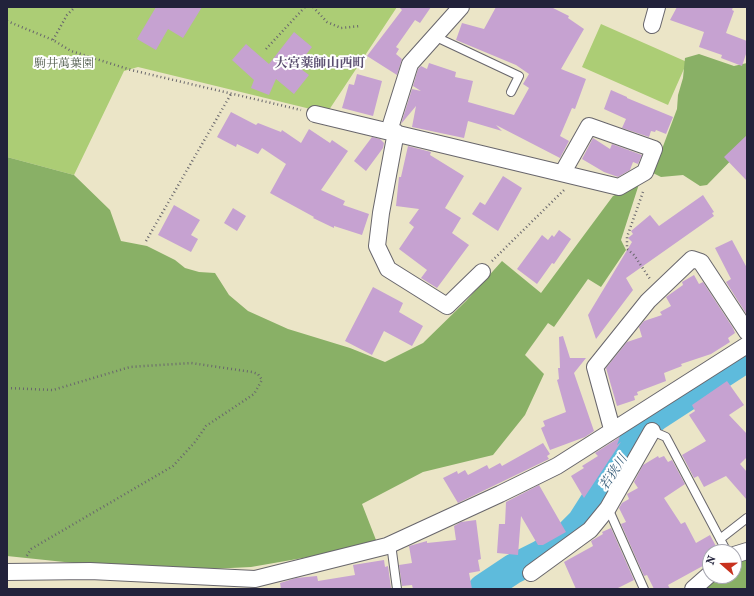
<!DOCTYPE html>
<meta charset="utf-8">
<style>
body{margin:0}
#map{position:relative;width:754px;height:596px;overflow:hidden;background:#ebe5c7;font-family:"IM FELL French Canon",serif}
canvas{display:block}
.frame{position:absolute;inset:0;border:8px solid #22223b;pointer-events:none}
.north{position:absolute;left:702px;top:544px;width:40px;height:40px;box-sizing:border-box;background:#fff;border:1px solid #a7a7b1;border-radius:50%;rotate:290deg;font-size:11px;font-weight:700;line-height:16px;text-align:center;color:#22223b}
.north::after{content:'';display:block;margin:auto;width:14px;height:18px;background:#c8321e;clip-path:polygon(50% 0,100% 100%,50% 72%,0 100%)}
</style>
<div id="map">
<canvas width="754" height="596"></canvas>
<div class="frame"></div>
<div class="north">N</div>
</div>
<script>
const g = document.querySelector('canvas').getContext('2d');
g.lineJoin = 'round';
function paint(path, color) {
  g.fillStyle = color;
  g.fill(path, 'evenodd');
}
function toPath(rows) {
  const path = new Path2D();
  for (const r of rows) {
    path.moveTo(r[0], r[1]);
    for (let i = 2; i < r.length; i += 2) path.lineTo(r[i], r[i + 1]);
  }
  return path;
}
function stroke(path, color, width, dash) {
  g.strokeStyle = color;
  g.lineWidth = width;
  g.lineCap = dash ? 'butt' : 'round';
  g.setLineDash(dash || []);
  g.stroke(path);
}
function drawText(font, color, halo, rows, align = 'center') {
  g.font = font + ' "IM FELL French Canon","Noto Serif JP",serif';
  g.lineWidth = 4;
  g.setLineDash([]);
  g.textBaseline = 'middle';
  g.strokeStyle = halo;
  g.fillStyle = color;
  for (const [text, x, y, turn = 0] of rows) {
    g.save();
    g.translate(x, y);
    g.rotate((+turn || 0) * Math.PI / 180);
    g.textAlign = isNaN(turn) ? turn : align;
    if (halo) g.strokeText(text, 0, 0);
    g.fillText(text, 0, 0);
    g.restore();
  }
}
paint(toPath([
 [7,7,397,7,327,113,138,67,124,71,74,175,7,157],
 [601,24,687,62,668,105,582,67]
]), '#accd75');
paint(toPath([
 [699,54,734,66,747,63,747,144,707,185,700,186,683,175,661,177,653,173,677,109,678,95,683,78,685,58],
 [7,157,74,175,110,210,121,241,147,246,175,260,185,268,199,272,215,273,229,295,248,311,288,329,350,348,385,362,423,343,466,301,502,261,541,293,613,196,639,184,621,240,626,250,601,287,588,279,554,327,548,323,525,355,544,374,525,415,493,455,423,472,362,504,376,540,320,555,251,567,210,569,162,568,74,563,7,556],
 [747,559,747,589,700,589,714,576,734,576,734,562]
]), '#89b066');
stroke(toPath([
 [483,589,513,569,541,555,563,541,582,522,617,467,645,425,656,416,747,357]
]), '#5ebbdc', 30);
paint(toPath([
 [156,7,202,7,183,38,168,29,156,50,137,39],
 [399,7,431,7,420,23,415,20,396,47,399,49,396,54,402,59,397,75,367,56,402,10],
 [496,7,551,7,569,16,568,18,584,29,561,69,586,79,575,109,572,108,560,136,569,141,560,158,496,125,502,131,468,121,464,138,412,127,416,106,401,124,412,89,421,91,413,86,418,69,421,66,427,69,429,63,456,72,455,77,473,81,468,102,514,115,529,88,523,84,529,74,516,65,456,40,462,23,484,29],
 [677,7,733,7,732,10,734,11,726,33,747,41,747,51,742,66,721,58,722,55,699,47,704,32,670,20],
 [294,32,312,47,297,66,309,75,294,94,276,79,269,95,251,88,254,80,232,60,246,44,269,64],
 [357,74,382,81,373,116,342,108,349,84,354,85],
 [611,90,627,97,627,98,673,117,666,134,656,130,655,132,651,131,649,137,622,128,626,119,604,109],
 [231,112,256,125,258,123,281,132,282,130,301,143,309,129,330,143,332,140,348,151,321,190,345,201,343,205,369,214,362,235,334,226,334,228,313,218,314,217,270,193,286,164,262,148,258,154,237,144,236,147,217,137],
 [747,135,747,181,724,157],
 [372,137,380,139,384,143,383,148,366,171,354,161],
 [593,138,610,149,612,144,642,155,638,164,633,162,630,170,618,177,604,172,582,159],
 [408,146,431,152,430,155,464,176,445,208,461,218,452,233,469,245,437,288,421,278,427,270,399,249,414,227,409,223,419,209,396,206,399,177,401,177],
 [503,176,522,188,498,231,472,214,480,202,485,205],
 [703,195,714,212,712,213,714,216,626,278,633,290,596,339,588,315,632,242,628,238,633,234,631,231,650,215,659,226],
 [174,205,200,220,191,235,198,239,191,252,158,235],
 [233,208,246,216,237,231,224,223],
 [559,230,571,239,554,264,552,263,537,284,517,269,542,235,548,240,552,235,554,237],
 [732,240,747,268,747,315,726,282,731,279,715,248],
 [694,275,699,284,703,282,733,328,735,333,728,338,730,342,711,354,681,364,682,366,664,373,666,381,637,392,638,395,634,396,635,400,617,406,606,368,627,342,642,337,639,327,644,321,662,315,660,312,671,306,666,297,683,285,682,282],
 [373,287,403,303,399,312,423,326,412,346,384,331,372,355,345,341],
 [563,336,570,358,586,358,574,373,594,431,585,437,550,450,541,428,545,426,543,421,566,412,557,380,559,379,558,368,560,368,559,337],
 [727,381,744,405,729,415,747,434,747,457,740,464,747,472,747,500,726,476,704,487,698,476,694,478,682,455,706,441,689,415,695,411,692,405],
 [620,437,617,445,621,442,584,498,571,476,584,468,582,466,598,456,595,453],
 [543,443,550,454,547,456,549,459,458,503,443,478,457,471,458,474,465,470,468,475,487,465,489,469,500,463,502,466],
 [658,456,659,458,664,456,668,462,672,460,685,484,664,498,681,524,685,522,696,543,710,535,719,552,710,552,710,562,668,585,670,589,654,589,647,575,644,576,621,524,626,522,619,508,622,503,629,499,627,494,638,488,634,482,643,465],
 [539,485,566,532,543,545,538,545,521,516,518,555,497,553,499,524,505,524,506,502],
 [476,520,481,559,478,560,480,571,469,573,472,589,413,589,412,585,402,586,399,565,412,563,409,546,427,541,427,543,456,540,454,526,461,522],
 [611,528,634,580,616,589,576,589,564,562,593,546,591,541,603,534,602,532],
 [384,560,385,567,388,566,391,588,281,589,280,583,296,578,317,576,318,581,355,575,353,565]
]), '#c6a2d1');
const lane = toPath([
 [436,37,519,76,511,92],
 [652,429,652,431,666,437,727,552],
 [608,508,644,589],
 [720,539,747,518],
 [391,544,397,589]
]);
const street = toPath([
 [652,25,657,7],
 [315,114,619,187,645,172,654,149,589,126,563,172],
 [389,131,410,64,461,7],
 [396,132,381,213,377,246,388,269,447,306,482,272],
 [612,429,595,367,648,301,692,259,701,262,747,332],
 [734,555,747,551],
 [7,572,90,571,255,579,387,546,500,494,557,466,747,345],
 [531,573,590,530,608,508,652,431],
 [693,589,710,574]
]);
stroke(lane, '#68666c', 10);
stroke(street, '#68666c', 18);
stroke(toPath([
 [313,7,327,22,341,28,360,26],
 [7,21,53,40,71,51,131,70,301,110],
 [53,40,67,15,75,7],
 [266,49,305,7],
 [643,192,627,237,627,249,634,255,650,279],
 [146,241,231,94],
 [492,261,564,190],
 [7,388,53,390,130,367,191,363,252,372,258,374,262,380,254,394,206,426,195,442,173,466,31,549,26,557]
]), '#68666c', 2.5, [1, 3]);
stroke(lane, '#fff', 8);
stroke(street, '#fff', 16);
drawText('12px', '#525e4f', '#fff', [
 ["駒井萬葉園",64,64]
]);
drawText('bold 13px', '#5b4f70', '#fff', [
 ["大宮薬師山西町",320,64]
]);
drawText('italic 13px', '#3a5f7b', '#fff', [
 ["若狭川",614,473,-57]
]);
</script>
